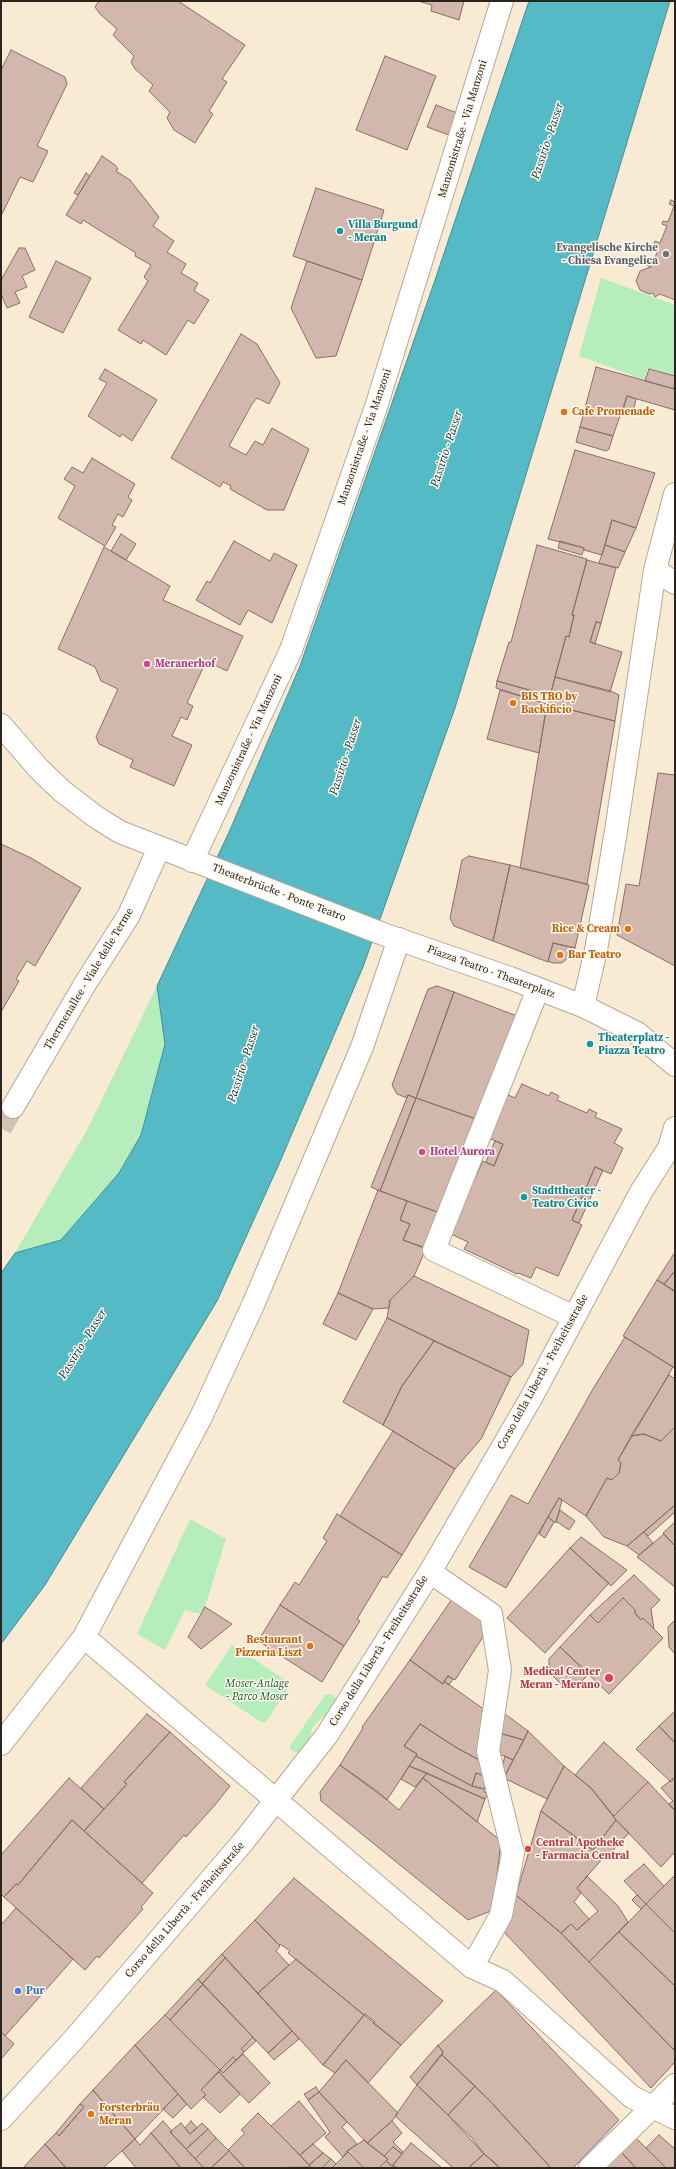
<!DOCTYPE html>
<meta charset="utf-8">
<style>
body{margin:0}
#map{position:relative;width:676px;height:2169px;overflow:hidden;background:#f9ead3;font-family:"Source Serif 4",serif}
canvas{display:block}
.frame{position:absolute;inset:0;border:2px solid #2b251d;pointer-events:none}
</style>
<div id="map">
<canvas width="676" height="2169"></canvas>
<div class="frame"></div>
</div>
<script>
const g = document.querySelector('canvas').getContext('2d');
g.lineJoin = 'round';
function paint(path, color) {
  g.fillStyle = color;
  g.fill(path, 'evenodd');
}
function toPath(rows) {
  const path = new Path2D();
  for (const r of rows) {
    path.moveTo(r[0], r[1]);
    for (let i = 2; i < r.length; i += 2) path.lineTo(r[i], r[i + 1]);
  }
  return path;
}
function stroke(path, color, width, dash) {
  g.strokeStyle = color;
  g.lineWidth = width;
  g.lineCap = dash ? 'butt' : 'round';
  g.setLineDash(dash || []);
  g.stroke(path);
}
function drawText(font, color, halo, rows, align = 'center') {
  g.font = font + ' "Source Serif 4",serif';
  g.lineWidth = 3;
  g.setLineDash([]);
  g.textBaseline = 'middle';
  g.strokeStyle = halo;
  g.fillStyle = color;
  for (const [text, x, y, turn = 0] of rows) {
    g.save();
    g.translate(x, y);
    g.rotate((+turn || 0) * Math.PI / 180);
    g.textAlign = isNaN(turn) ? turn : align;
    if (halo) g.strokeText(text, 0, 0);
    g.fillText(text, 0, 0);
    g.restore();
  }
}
paint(toPath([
 [601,278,675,305,675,376,648,368,645,380,579,356],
 [157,986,165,1044,141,1135,119,1173,61,1240,15,1253,87,1130],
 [190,1519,226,1539,205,1607,201,1614,185,1610,165,1650,137,1634],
 [232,1645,287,1681,290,1685,266,1722,261,1722,205,1685],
 [330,1694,335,1697,336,1702,332,1710,317,1722,312,1729,308,1744,302,1752,298,1753,291,1750,290,1746,325,1695]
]), '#b5eebc');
const water = toPath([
 [529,1,670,1,455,708,363,967,279,1164,217,1301,45,1585,1,1644,1,1273,15,1253,61,1240,119,1173,141,1135,165,1044,157,986,230,830,300,666,434,283,529,1]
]);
paint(water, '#53bac6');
stroke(water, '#478d93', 1);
const building = toPath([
 [99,1,178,1,245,45,222,79,227,82,209,111,213,114,195,143,174,130,167,118,170,112,149,91,153,85,135,69,131,62,134,56,113,35,117,29,100,14,95,7,99,1],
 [418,1,464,1,459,20,431,11,432,5,418,1],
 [11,50,65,77,67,84,37,146,48,151,39,170,33,182,20,177,1,216,1,70,11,50],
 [385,56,436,76,407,150,356,130,385,56],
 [436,105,457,113,449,135,427,127,436,105],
 [102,156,115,165,118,169,116,171,130,180,159,217,153,226,174,241,167,252,186,264,181,273,198,283,194,291,209,300,194,324,188,320,166,355,143,340,141,344,118,330,148,281,144,277,151,265,135,256,136,253,83,220,81,224,66,215,102,156],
 [86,173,90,176,78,195,74,193,86,173],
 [316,188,384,210,362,280,293,256,316,188],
 [671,200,675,202,675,300,660,294,655,297,653,293,649,294,640,290,636,281,640,271,651,267,646,265,648,261,653,263,659,247,654,244,655,241,660,243,667,226,662,224,663,221,668,222,674,206,669,204,671,200],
 [19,248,25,248,35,270,22,276,27,287,15,292,20,303,7,308,1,294,1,280,19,248],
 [56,261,91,278,63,333,29,317,56,261],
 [307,261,362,280,336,356,316,358,291,308,307,261],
 [241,334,257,344,280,383,269,404,257,398,252,404,229,446,246,455,255,441,263,445,272,428,309,449,284,510,267,510,230,489,231,486,223,482,220,487,171,458,241,334],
 [596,367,675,389,675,410,627,396,613,436,580,427,596,367],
 [105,369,157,400,132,441,122,434,120,437,88,416,107,383,99,379,105,369],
 [649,369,675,376,674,389,645,381,649,369],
 [627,396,636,399,632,416,622,414,627,396],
 [580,427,613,436,609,449,606,451,576,442,580,427],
 [575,450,655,473,636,528,612,520,602,555,584,550,584,548,548,539,575,450],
 [92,458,135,484,128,497,132,500,123,517,118,514,112,525,116,527,105,546,58,518,75,486,64,479,72,467,83,473,92,458],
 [612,520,636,528,625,552,605,545,612,520],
 [121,534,136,544,126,560,111,551,121,534],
 [234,541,270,561,274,553,297,565,272,623,248,610,240,625,196,600,207,581,210,583,234,541],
 [560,541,584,548,582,555,558,548,560,541],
 [537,545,587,559,572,615,574,615,569,637,566,636,550,696,497,681,509,642,511,642,537,545],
 [605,545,625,552,618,568,599,563,605,545],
 [104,547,170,586,163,600,243,636,227,671,206,661,187,703,193,706,187,720,181,717,172,736,192,745,174,786,130,767,133,760,99,744,96,737,118,689,101,681,95,667,58,649,104,547],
 [587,560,616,568,601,623,596,622,590,642,622,652,610,692,555,677,566,636,569,637,574,615,572,615,587,560],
 [596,622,601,623,595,644,590,642,596,622],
 [555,677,611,691,619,695,615,721,548,704,555,677],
 [497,681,533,691,531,699,496,688,497,681],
 [500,690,547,704,539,753,487,739,500,690],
 [547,704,615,721,587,884,520,868,547,704],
 [658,773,675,775,675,966,617,935,626,884,639,886,658,773],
 [1,844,31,858,81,888,35,966,27,961,16,979,19,981,1,1012,1,844],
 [469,856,510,865,493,941,454,926,450,918,462,860,469,856],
 [510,865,589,885,575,948,553,943,548,962,493,941,510,865],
 [553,943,575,948,570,956,562,963,553,963,548,961,553,943],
 [437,986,454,992,416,1098,408,1095,407,1098,397,1094,392,1085,428,989,437,986],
 [454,992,517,1016,476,1119,416,1098,454,992],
 [522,1084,549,1096,551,1092,559,1096,557,1100,587,1113,589,1109,597,1113,595,1117,622,1129,614,1143,623,1148,611,1174,595,1167,572,1220,582,1225,558,1276,536,1267,531,1278,518,1273,517,1274,464,1249,468,1242,449,1233,483,1161,494,1166,503,1144,488,1138,506,1094,515,1098,522,1084],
 [408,1095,416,1098,380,1191,371,1187,408,1095],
 [416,1098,476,1119,440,1213,380,1191,416,1098],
 [495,1141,503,1144,494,1166,486,1162,495,1141],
 [595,1167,603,1170,579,1223,572,1220,595,1167],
 [378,1190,407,1201,400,1220,410,1224,403,1240,426,1249,414,1276,390,1300,389,1308,373,1309,338,1293,378,1190],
 [407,1201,440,1213,426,1248,403,1240,410,1224,400,1220,407,1201],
 [675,1252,675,1271,664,1284,657,1280,675,1252],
 [675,1271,675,1291,664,1284,675,1271],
 [414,1276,529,1330,523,1364,511,1377,387,1318,390,1300,414,1276],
 [657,1280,675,1292,675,1368,623,1336,657,1280],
 [338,1293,373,1309,356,1340,323,1324,338,1293],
 [387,1318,434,1341,402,1386,383,1425,343,1402,387,1318],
 [625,1337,673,1367,618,1460,621,1463,619,1473,612,1480,607,1478,586,1516,559,1498,506,1588,469,1567,511,1495,528,1504,593,1389,625,1337],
 [434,1341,511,1377,481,1439,455,1469,383,1425,402,1386,434,1341],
 [669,1375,675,1379,675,1427,661,1441,644,1434,631,1436,669,1375],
 [675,1427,675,1505,627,1546,604,1537,586,1516,607,1478,612,1480,619,1473,621,1463,618,1460,631,1436,644,1434,661,1441,675,1427],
 [393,1431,455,1469,402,1555,340,1516,393,1431],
 [559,1498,562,1500,556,1523,548,1517,559,1498],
 [675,1505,675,1512,648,1536,644,1532,675,1505],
 [560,1510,575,1521,569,1530,556,1521,560,1510],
 [337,1514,402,1555,387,1578,383,1576,357,1619,360,1621,344,1646,280,1605,295,1582,299,1585,327,1541,323,1538,337,1514],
 [548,1517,554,1522,545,1538,539,1534,548,1517],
 [675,1522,675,1546,663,1533,675,1522],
 [644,1532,653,1543,639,1555,627,1546,644,1532],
 [664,1534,675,1546,675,1587,637,1557,664,1534],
 [581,1537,627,1570,611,1586,570,1548,581,1537],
 [570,1548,609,1583,545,1653,507,1618,570,1548],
 [634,1575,660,1600,651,1609,654,1629,643,1618,641,1620,634,1612,636,1611,623,1598,598,1623,590,1615,634,1575],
 [623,1598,636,1611,634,1612,641,1620,643,1618,663,1638,609,1694,560,1647,590,1615,598,1623,623,1598],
 [452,1599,490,1626,455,1680,448,1676,443,1684,410,1660,452,1599],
 [280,1605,344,1646,322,1682,258,1641,280,1605],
 [205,1607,232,1624,201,1649,188,1637,205,1607],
 [675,1620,675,1654,669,1647,668,1627,675,1620],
 [560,1647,589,1674,577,1686,563,1686,549,1672,549,1659,560,1647],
 [410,1660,443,1684,444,1681,485,1710,481,1761,457,1748,420,1724,404,1746,417,1754,387,1800,340,1765,363,1728,362,1727,410,1660],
 [448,1676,453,1679,449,1685,444,1681,448,1676],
 [675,1711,675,1743,659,1726,675,1711],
 [147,1714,170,1732,124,1782,127,1784,104,1809,81,1788,147,1714],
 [505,1714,528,1731,524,1740,499,1733,505,1714],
 [420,1724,457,1748,481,1761,484,1776,476,1773,472,1786,416,1756,417,1754,404,1746,420,1724],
 [659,1726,675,1743,675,1777,671,1782,636,1749,659,1726],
 [528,1731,564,1766,547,1799,504,1778,528,1731],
 [170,1732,230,1786,215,1805,186,1837,184,1835,142,1883,84,1831,127,1784,124,1782,170,1732],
 [499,1733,524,1740,513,1760,493,1751,499,1733],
 [604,1742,648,1782,614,1816,591,1788,575,1775,604,1742],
 [416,1756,472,1786,484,1789,484,1792,488,1793,485,1799,409,1766,416,1756],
 [505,1756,513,1760,504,1777,501,1771,505,1756],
 [340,1765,377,1791,399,1810,423,1778,501,1841,493,1910,468,1920,321,1801,320,1792,340,1765],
 [409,1766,427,1773,415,1787,401,1779,409,1766],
 [564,1766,591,1788,616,1820,593,1850,541,1811,564,1766],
 [427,1773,485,1799,477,1822,423,1778,427,1773],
 [476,1773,488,1777,484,1789,472,1786,476,1773],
 [675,1777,675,1810,669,1804,673,1801,661,1788,675,1777],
 [69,1778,104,1809,84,1831,72,1820,18,1885,16,1884,4,1897,1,1894,1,1855,69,1778],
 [648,1782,675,1811,675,1852,661,1867,613,1817,648,1782],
 [541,1811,603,1858,577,1888,581,1893,574,1902,589,1919,577,1930,571,1924,561,1933,516,1895,541,1811],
 [72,1820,153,1893,141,1907,143,1909,99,1958,97,1956,85,1970,4,1897,16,1884,18,1885,72,1820],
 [616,1820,629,1833,605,1859,593,1850,616,1820],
 [644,1864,664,1886,646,1904,624,1881,644,1864],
 [587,1876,618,1906,628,1922,589,1962,561,1933,571,1924,577,1930,598,1911,577,1888,587,1876],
 [674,1876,675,1876,675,1933,646,1904,674,1876],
 [294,1878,443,2001,401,2045,288,1953,290,1951,280,1944,279,1945,255,1920,294,1878],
 [516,1895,561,1933,675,2051,675,2062,651,2088,504,1932,516,1895],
 [637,1895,646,1904,641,1909,632,1900,637,1895],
 [646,1904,675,1933,675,1986,619,1932,646,1904],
 [16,1908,73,1959,5,2036,1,2032,1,1925,16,1908],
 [255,1920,280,1946,276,1951,289,1965,258,1993,222,1954,255,1920],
 [619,1932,675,1986,675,2047,673,2049,589,1962,619,1932],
 [222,1954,225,1958,202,1984,198,1979,222,1954],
 [225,1958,292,2031,268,2053,202,1984,225,1958],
 [296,1959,364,2015,323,2065,258,1993,296,1959],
 [198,1979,203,1984,170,2020,165,2015,198,1979],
 [203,1984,253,2037,241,2049,244,2052,236,2060,233,2057,220,2070,170,2020,203,1984],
 [496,1990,619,2120,573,2168,551,2168,491,2102,442,2055,443,2052,438,2046,496,1990],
 [365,2014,375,2022,373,2023,401,2045,368,2083,346,2060,335,2073,323,2065,365,2014],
 [165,2015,220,2070,201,2090,206,2095,191,2109,135,2045,165,2015],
 [292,2031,299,2039,274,2060,268,2053,292,2031],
 [1,2032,14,2044,1,2059,1,2032],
 [253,2037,256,2041,244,2052,241,2049,253,2037],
 [135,2045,178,2094,135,2139,93,2090,135,2045],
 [438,2045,443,2052,417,2085,410,2077,438,2045],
 [243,2054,270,2083,249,2103,219,2072,220,2070,223,2073,243,2054],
 [442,2055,475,2086,448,2115,417,2085,442,2055],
 [233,2057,236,2060,223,2073,220,2070,233,2057],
 [346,2060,398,2113,392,2121,367,2143,319,2092,346,2060],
 [219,2072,240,2094,220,2113,203,2097,206,2095,201,2090,219,2072],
 [417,2085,472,2138,484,2154,468,2168,453,2168,395,2116,417,2085],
 [475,2086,491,2102,551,2168,500,2168,484,2154,448,2115,475,2086],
 [316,2087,319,2092,308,2100,304,2094,316,2087],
 [93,2090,135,2139,103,2168,66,2168,45,2144,56,2133,59,2136,84,2107,80,2104,93,2090],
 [319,2092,347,2122,342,2127,357,2144,347,2151,343,2157,325,2137,330,2132,308,2100,319,2092],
 [178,2094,187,2104,173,2118,163,2109,178,2094],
 [299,2101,326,2133,300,2155,271,2126,299,2101],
 [80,2104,84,2107,59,2136,56,2133,80,2104],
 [258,2113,287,2142,311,2167,245,2168,228,2150,245,2133,241,2130,258,2113],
 [163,2121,172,2131,171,2133,204,2168,181,2168,151,2133,163,2121],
 [191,2121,197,2128,190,2134,185,2128,191,2121],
 [392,2121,402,2133,393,2142,403,2152,402,2154,393,2147,384,2156,367,2143,392,2121],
 [181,2123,190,2134,202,2123,208,2129,186,2149,170,2132,181,2123],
 [208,2129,216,2138,195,2159,186,2149,208,2129],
 [151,2133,181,2168,136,2168,122,2151,135,2139,140,2145,151,2133],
 [659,2135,675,2149,675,2168,666,2168,646,2148,659,2135],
 [216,2138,229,2151,211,2168,204,2168,195,2159,216,2138],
 [636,2138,666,2168,636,2168,621,2152,636,2138],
 [364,2140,388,2159,379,2168,364,2168,347,2151,364,2140],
 [411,2143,442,2168,397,2168,393,2165,411,2143],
 [45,2144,66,2168,23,2168,45,2144],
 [313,2144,323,2153,309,2165,300,2155,313,2144],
 [393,2147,402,2154,392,2166,386,2161,388,2159,384,2156,393,2147],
 [229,2151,245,2168,211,2168,229,2151],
 [348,2152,364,2168,332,2168,348,2152],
 [621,2152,636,2168,605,2168,621,2152],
 [323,2153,331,2159,322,2168,311,2168,309,2165,323,2153],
 [484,2154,493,2161,500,2168,468,2168,484,2154],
 [331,2159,336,2164,332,2168,322,2168,331,2159],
 [386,2161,392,2166,397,2168,379,2168,386,2161]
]);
paint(building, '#d2b7ad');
stroke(building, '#886f66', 1);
stroke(toPath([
 [1,1128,13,1107]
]), '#d0c3af', 22, [22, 11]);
const minor = toPath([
 [655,570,675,583],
 [192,861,291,650,376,407,502,1],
 [538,989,434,1250,574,1317],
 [583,1006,596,950,616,831,655,570,675,494],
 [430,1572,491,1614,500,1670,488,1751,513,1853,501,1915,472,1967],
 [84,1637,472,1967,503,1981,632,2097,675,2118],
 [1,1744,84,1637,201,1417,253,1305,362,1047,399,939],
 [1,2119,75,2038,243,1842,327,1735,430,1572,531,1398,641,1192,669,1148,675,1128],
 [590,2168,675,2085]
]);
const major = toPath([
 [1,725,39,769,62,791,96,817,120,832,383,934,510,978,583,1006,637,1033,675,1065],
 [13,1107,85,984,129,915,159,848]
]);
stroke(minor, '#b6a893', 24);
stroke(major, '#b6a893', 24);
stroke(minor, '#fff', 22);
stroke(major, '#fff', 22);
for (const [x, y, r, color] of [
 [340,231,4,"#0f9aa8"],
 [666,254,4,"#6b7280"],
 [564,412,4,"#e8710a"],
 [147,664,4,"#d1479c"],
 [513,703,4,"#e8710a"],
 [628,929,4,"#e8710a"],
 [560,955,4,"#e8710a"],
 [590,1044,4,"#0f9aa8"],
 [422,1152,4,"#d1479c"],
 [524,1197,4,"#0f9aa8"],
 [310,1646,4,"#e8710a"],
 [609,1678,5,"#e0444e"],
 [528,1849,4,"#e0444e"],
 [18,1991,4,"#3f7fe0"],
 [91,2114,4,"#e8710a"]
]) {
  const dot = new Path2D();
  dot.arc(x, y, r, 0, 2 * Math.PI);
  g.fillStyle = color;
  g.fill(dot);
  stroke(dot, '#fff9ef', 1.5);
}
drawText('11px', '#2b251d', '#fff9ef', [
 ["Manzonistraße - Via Manzoni",463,129,-73],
 ["Manzonistraße - Via Manzoni",365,437,-71],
 ["Manzonistraße - Via Manzoni",249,740,-65],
 ["Theaterbrücke - Ponte Teatro",279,893,21],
 ["Piazza Teatro - Theaterplatz",491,972,20],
 ["Thermenallee - Viale delle Terme",89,979,-59],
 ["Corso della Libertà - Freiheitsstraße",543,1372,-61],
 ["Corso della Libertà - Freiheitsstraße",379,1651,-58],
 ["Corso della Libertà - Freiheitsstraße",185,1910,-49]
]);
drawText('bold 11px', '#0d838f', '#fff9ef', [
 ["Villa Burgund",348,225],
 ["- Meran",348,238],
 ["Theaterplatz -",598,1038],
 ["Piazza Teatro",598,1051],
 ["Stadttheater -",532,1191],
 ["Teatro Civico",532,1204]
], 'left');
drawText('bold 11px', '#5b616d', '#fff9ef', [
 ["Evangelische Kirche",658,248],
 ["- Chiesa Evangelica",658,261]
], 'right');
drawText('bold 11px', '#c56008', '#fff9ef', [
 ["Cafe Promenade",572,412],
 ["BIS TRO by",521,697],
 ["Backificio",521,710],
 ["Rice & Cream",620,929,"right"],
 ["Bar Teatro",568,955],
 ["Restaurant",302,1640,"right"],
 ["Pizzeria Liszt",302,1653,"right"],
 ["Forsterbräu",99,2108],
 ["Meran",99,2121]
], 'left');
drawText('bold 11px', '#b23c85', '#fff9ef', [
 ["Meranerhof",155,664],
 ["Hotel Aurora",430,1152]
], 'left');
drawText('bold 11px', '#be3a42', '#fff9ef', [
 ["Medical Center",600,1672],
 ["Meran - Merano",600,1685],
 ["Central Apotheke",536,1843,"left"],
 ["- Farmacia Central",536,1856,"left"]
], 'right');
drawText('italic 11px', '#1a5929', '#fff9ef', [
 ["Moser-Anlage",257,1684],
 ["- Parco Moser",257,1697]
]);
drawText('bold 11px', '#366cbe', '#fff9ef', [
 ["Pur",26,1991]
], 'left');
drawText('italic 12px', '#003338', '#fff9ef', [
 ["Passirio - Passer",548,141,-72],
 ["Passirio - Passer",447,449,-72],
 ["Passirio - Passer",346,757,-72],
 ["Passirio - Passer",244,1064,-72],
 ["Passirio - Passer",83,1344,-58]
]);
</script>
